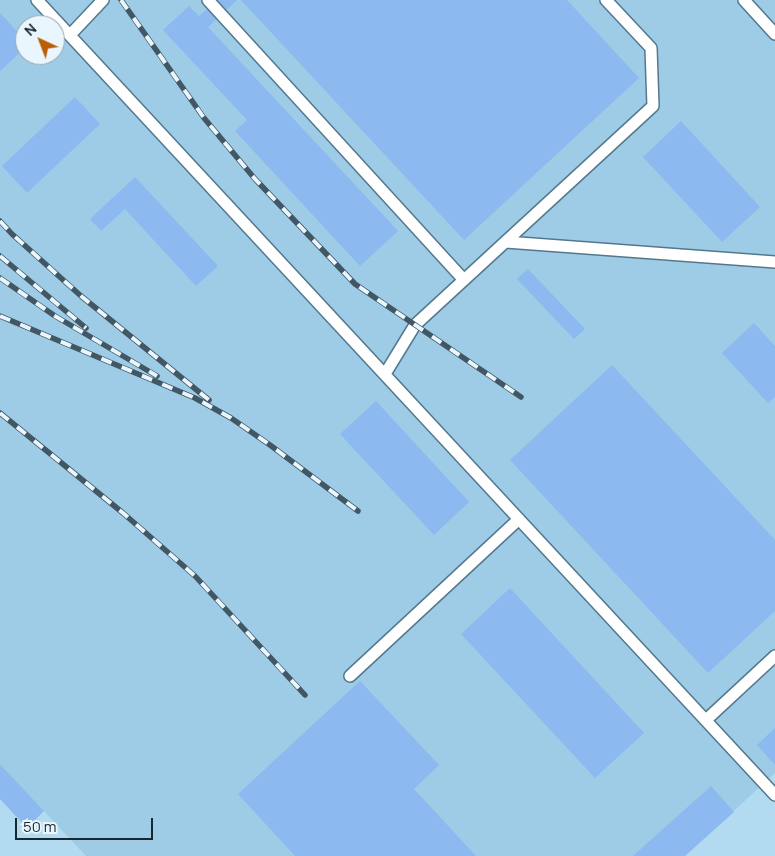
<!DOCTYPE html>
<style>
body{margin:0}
#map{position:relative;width:775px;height:856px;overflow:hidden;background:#b2daf1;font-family:Manrope,sans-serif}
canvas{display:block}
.north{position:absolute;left:15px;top:15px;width:50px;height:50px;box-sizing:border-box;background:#eaf6fd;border:1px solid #96a3ab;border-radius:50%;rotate:317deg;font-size:14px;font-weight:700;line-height:20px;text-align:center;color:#17272f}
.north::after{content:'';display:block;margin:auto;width:18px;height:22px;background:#ba5e06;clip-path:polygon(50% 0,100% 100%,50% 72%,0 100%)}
.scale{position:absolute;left:15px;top:818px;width:138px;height:22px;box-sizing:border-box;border:2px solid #17272f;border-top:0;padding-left:6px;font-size:15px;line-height:18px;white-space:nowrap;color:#17272f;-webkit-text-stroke:4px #eaf6fd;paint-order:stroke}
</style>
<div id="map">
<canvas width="775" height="856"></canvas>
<div class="north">N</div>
<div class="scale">50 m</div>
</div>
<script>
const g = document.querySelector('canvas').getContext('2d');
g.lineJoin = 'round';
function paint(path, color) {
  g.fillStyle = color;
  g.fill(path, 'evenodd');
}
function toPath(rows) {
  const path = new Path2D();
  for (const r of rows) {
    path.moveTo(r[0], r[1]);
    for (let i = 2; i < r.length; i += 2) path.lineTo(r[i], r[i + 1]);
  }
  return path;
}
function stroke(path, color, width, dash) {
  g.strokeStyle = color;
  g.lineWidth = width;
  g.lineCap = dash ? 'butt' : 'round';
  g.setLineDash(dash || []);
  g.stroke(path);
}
paint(toPath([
 [0,0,775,0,775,773,685,856,86,856,0,764],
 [25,25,55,25,55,55,25,55]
]), '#9ecce7');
paint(toPath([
 [217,0,237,0,208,27,398,231,360,266,235,131,247,120,163,30,189,6,199,16],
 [241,0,567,0,639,78,464,240],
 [0,13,25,40,25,48,0,71],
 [75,97,100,124,27,193,2,166],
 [681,121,760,207,722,242,643,157],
 [135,177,218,266,196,286,125,209,101,231,90,219],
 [528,269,585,329,574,339,517,279],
 [754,323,775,346,775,397,768,403,722,353],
 [612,365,775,540,775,611,708,673,510,460],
 [376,401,469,502,434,535,340,434],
 [510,588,644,733,595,778,461,634],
 [360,681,439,765,414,789,476,856,295,856,238,794],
 [775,728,775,765,757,745],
 [0,764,44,811,27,828,0,799],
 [711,786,734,812,685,856,633,856]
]), '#8cb9ef');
const service = toPath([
 [37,0,775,795],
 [208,0,464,280],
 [744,0,775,34],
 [70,35,103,0],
 [506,242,775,262],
 [385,374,415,325,653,106,651,48,606,0],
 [350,676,519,519],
 [706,720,775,656]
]);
stroke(service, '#53788d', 14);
stroke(service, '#fff', 11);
const rail = toPath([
 [121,0,204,118,255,179,355,284,521,397],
 [0,221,12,234,81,296,209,400],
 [0,256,86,328],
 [0,278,55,316,157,376],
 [0,316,195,398,231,418,270,445,358,511],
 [0,413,123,513,195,576,305,695]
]);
stroke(rail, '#415763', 5.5);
stroke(rail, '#eaf6fd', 4, [11]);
</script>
